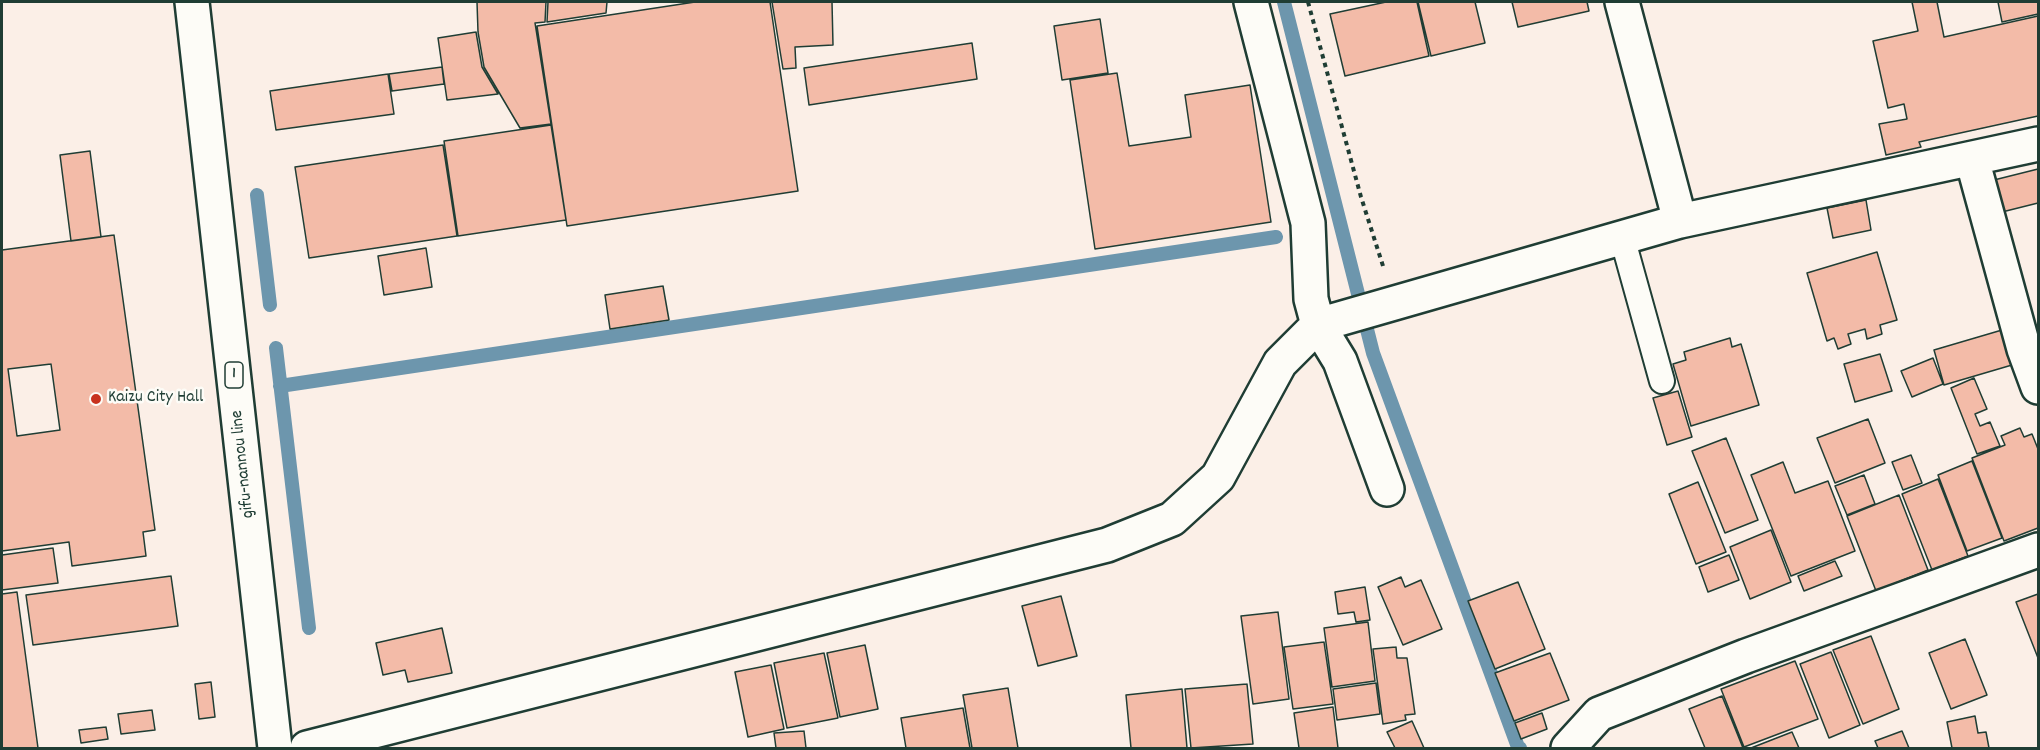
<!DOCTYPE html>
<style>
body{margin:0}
#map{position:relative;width:2040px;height:750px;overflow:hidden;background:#fbefe7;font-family:Dekko,sans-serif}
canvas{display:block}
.frame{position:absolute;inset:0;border:3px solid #1f3d34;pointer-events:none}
</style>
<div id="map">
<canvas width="2040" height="750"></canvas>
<div class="frame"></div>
</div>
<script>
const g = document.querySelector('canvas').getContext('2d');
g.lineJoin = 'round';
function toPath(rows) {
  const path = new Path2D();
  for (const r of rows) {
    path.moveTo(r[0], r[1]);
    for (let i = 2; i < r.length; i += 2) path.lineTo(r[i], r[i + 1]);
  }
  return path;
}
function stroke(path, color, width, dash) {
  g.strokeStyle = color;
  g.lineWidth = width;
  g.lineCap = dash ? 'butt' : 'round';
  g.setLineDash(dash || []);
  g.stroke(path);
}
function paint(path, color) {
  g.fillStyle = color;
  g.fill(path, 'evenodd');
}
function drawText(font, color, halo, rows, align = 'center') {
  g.font = font + ' Dekko,sans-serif';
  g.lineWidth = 5;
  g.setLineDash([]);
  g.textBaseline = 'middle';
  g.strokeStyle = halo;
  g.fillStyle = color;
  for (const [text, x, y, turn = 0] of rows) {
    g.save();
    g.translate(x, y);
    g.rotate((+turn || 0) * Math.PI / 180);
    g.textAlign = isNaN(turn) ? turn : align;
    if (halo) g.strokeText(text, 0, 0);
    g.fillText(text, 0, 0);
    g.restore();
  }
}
stroke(toPath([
 [1284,2,1373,353,1518,747,1520,748],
 [257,195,270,305],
 [276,348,309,628],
 [280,386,1276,237]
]), '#6d96ad', 14);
const building = toPath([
 [477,2,546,2,545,22,535,23,551,124,520,128,484,67,478,32,477,2],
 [548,2,607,2,606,13,547,22,548,2],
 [695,2,770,2,798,191,567,226,537,26,695,2],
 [772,2,832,2,833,45,795,47,796,68,783,69,772,2],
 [1386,2,1417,2,1429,56,1345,76,1330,14,1386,2],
 [1418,2,1475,2,1485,43,1431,56,1418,2],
 [1512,2,1587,2,1589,11,1518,27,1512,2],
 [1912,2,1937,2,1944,37,2038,16,2038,116,1919,142,1921,147,1886,155,1879,124,1907,119,1904,104,1888,108,1873,41,1918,31,1912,2],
 [1998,2,2038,2,2038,14,2002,22,1998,2],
 [1100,19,1108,73,1062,80,1054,26,1100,19],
 [476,32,482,67,498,94,447,100,438,38,476,32],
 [972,43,977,79,809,105,804,68,972,43],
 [442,67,444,84,392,91,389,74,442,67],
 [1117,73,1129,146,1191,137,1185,95,1250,85,1271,222,1095,249,1070,80,1117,73],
 [388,74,394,114,276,130,270,91,388,74],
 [551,125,566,220,458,236,444,141,551,125],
 [443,145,457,236,309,258,295,167,443,145],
 [90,151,101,237,71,241,60,155,90,151],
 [2038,169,2038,203,2002,212,1994,180,2038,169],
 [1866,200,1871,230,1833,238,1827,208,1866,200],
 [114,235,155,530,143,532,146,556,72,566,69,542,2,551,2,250,114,235],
 [51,364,60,430,17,436,8,369,51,364],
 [426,248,432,287,384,295,378,256,426,248],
 [1877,252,1897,320,1880,325,1882,334,1867,339,1865,329,1848,334,1851,344,1838,349,1834,338,1827,341,1807,273,1877,252],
 [663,286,669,320,610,329,605,295,663,286],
 [2002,330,2012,365,1944,385,1934,350,2002,330],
 [1730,338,1732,347,1741,344,1759,405,1691,426,1673,364,1686,360,1684,352,1730,338],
 [1880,354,1892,391,1855,402,1844,364,1880,354],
 [1933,358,1943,384,1912,397,1901,371,1933,358],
 [1974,378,1987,409,1975,414,1980,426,1990,422,2000,446,1977,454,1951,388,1974,378],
 [1678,391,1692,437,1667,445,1653,398,1678,391],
 [1868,419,1885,463,1835,483,1817,438,1868,419],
 [2020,428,2024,437,2032,434,2038,449,2038,528,2004,541,1972,458,2005,445,2001,436,2020,428],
 [1726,438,1758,520,1725,533,1692,451,1726,438],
 [1911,455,1922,483,1903,490,1892,462,1911,455],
 [1972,461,2002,538,1967,551,1938,475,1972,461],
 [1783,462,1795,493,1828,481,1855,551,1791,576,1751,475,1783,462],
 [1864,475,1875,504,1847,515,1835,486,1864,475],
 [1938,479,1968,556,1932,570,1902,494,1938,479],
 [1698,482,1726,552,1696,564,1669,494,1698,482],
 [1899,495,1928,570,1876,591,1847,516,1899,495],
 [1771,530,1791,582,1750,599,1730,547,1771,530],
 [53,548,58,583,2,590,2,555,53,548],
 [1729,555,1739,580,1708,592,1699,567,1729,555],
 [1835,561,1842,576,1804,591,1798,576,1835,561],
 [171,576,178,626,33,645,26,595,171,576],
 [1401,577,1405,587,1421,580,1442,629,1403,645,1378,587,1401,577],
 [1518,582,1545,649,1495,669,1468,601,1518,582],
 [1365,587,1370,620,1356,622,1354,612,1338,614,1335,592,1365,587],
 [17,592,38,748,2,748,2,594,17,592],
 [2038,594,2038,658,2016,602,2038,594],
 [1061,596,1077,656,1038,666,1022,606,1061,596],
 [1278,612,1289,699,1253,704,1241,616,1278,612],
 [1368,622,1375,681,1332,687,1324,628,1368,622],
 [442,628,452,673,408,682,405,670,383,675,376,643,442,628],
 [1871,636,1899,709,1863,724,1833,650,1871,636],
 [1965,639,1987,695,1951,709,1929,653,1965,639],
 [1324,642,1333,704,1293,709,1284,647,1324,642],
 [865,645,878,709,840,717,827,653,865,645],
 [1396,647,1397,658,1407,658,1415,714,1405,715,1406,720,1383,724,1373,649,1396,647],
 [1831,652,1860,725,1829,738,1800,664,1831,652],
 [824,653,838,718,787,728,774,663,824,653],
 [1550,653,1569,700,1514,721,1495,673,1550,653],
 [1795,661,1818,719,1744,747,1721,689,1795,661],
 [771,665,784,729,748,737,735,672,771,665],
 [211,682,215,717,199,719,195,684,211,682],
 [1376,683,1380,714,1337,720,1333,689,1376,683],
 [1247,684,1253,744,1191,748,1185,689,1247,684],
 [1008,688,1018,748,972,748,963,695,1008,688],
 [1182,689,1187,748,1131,748,1126,695,1182,689],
 [1722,696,1743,748,1705,748,1689,709,1722,696],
 [1333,707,1338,748,1299,748,1294,713,1333,707],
 [963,708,970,748,906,748,901,718,963,708],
 [152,710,155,730,121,734,118,714,152,710],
 [1542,713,1547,729,1521,739,1515,723,1542,713],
 [1975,716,1978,733,1986,732,1989,748,1952,748,1947,722,1975,716],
 [1412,721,1424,748,1395,748,1387,732,1412,721],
 [106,727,108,739,81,743,79,730,106,727],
 [804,731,806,748,776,748,774,733,804,731],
 [1902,731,1909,748,1878,748,1875,741,1902,731],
 [1792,732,1799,748,1751,748,1792,732]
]);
paint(building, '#f3bba8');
stroke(building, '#1f3d34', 1.5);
const service = toPath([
 [1622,237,1662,381]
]);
const minor = toPath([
 [1251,2,1308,223,1311,299,1318,325,1340,361,1387,489],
 [1622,2,1680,221],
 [1972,159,2024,349,2038,387],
 [307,748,1107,545,1172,519,1218,477,1280,363,1318,325,1680,221,2038,144],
 [1568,748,1599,714,1746,656,2038,550]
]);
const primary = toPath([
 [192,2,275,748]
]);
stroke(service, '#1f3d34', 28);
stroke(minor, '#1f3d34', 38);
stroke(primary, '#1f3d34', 38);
stroke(toPath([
 [1308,2,1361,197,1383,266]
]), '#1f3d34', 4, [4.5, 4.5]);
stroke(service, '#fdfcf7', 24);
stroke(minor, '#fdfcf7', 33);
stroke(primary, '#fdfcf7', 33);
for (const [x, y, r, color] of [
 [96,399,6,"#c8321e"]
]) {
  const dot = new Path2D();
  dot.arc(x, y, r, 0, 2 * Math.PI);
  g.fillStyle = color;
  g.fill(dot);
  stroke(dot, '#fdfcf7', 2);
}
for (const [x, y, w] of [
 [234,375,18]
]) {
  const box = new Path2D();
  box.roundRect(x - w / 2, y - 13, w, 26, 4.5);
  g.fillStyle = '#fdfcf7';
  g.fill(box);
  stroke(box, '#1f3d34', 1.5);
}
drawText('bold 16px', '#1f3d34', null, [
 ["1",234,375]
]);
drawText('18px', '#1f3d34', '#fdfcf7', [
 ["Kaizu City Hall",108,399]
], 'left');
drawText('18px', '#1f3d34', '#fdfcf7', [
 ["gifu-nannou line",244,464,-96]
]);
</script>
